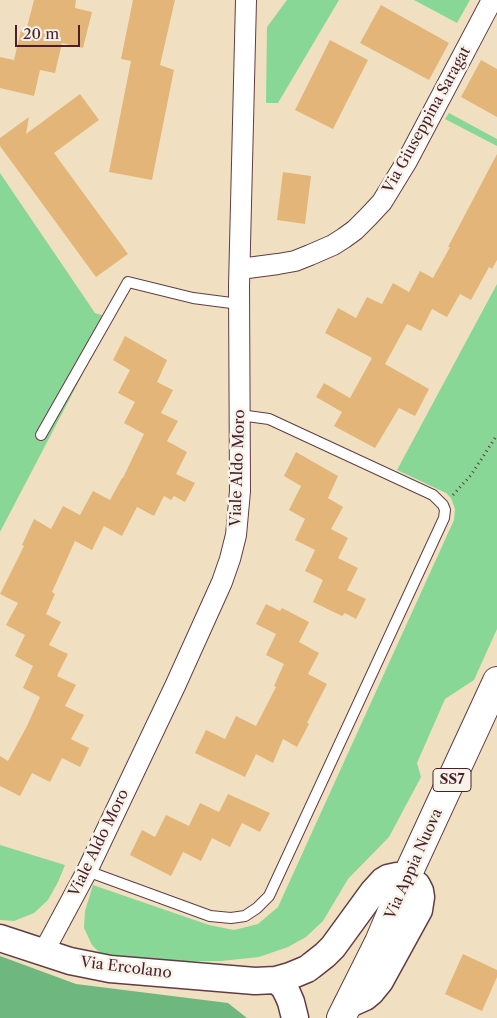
<!DOCTYPE html>
<style>
body{margin:0}
#map{position:relative;width:497px;height:1018px;overflow:hidden;background:#f0e0c1;font-family:"Libre Caslon Text",serif}
canvas{display:block}
.scale{position:absolute;left:15px;top:25px;width:65px;height:22px;box-sizing:border-box;border:2px solid #4a1f2b;border-top:0;padding-left:6px;font-size:15px;line-height:18px;white-space:nowrap;color:#4a1f2b;-webkit-text-stroke:4px #f7f3e8;paint-order:stroke}
</style>
<div id="map">
<canvas width="497" height="1018"></canvas>
<div class="scale">20 m</div>
</div>
<script>
const g = document.querySelector('canvas').getContext('2d');
g.lineJoin = 'round';
function paint(path, color) {
  g.fillStyle = color;
  g.fill(path, 'evenodd');
}
function toPath(rows) {
  const path = new Path2D();
  for (const r of rows) {
    path.moveTo(r[0], r[1]);
    for (let i = 2; i < r.length; i += 2) path.lineTo(r[i], r[i + 1]);
  }
  return path;
}
function stroke(path, color, width, dash) {
  g.strokeStyle = color;
  g.lineWidth = width;
  g.lineCap = dash ? 'butt' : 'round';
  g.setLineDash(dash || []);
  g.stroke(path);
}
function drawText(font, color, halo, rows, align = 'center') {
  g.font = font + ' "Libre Caslon Text",serif';
  g.lineWidth = 5;
  g.setLineDash([]);
  g.textBaseline = 'middle';
  g.strokeStyle = halo;
  g.fillStyle = color;
  for (const [text, x, y, turn = 0] of rows) {
    g.save();
    g.translate(x, y);
    g.rotate((+turn || 0) * Math.PI / 180);
    g.textAlign = isNaN(turn) ? turn : align;
    if (halo) g.strokeText(text, 0, 0);
    g.fillText(text, 0, 0);
    g.restore();
  }
}
paint(toPath([
 [287,0,339,0,278,103,266,103,267,27],
 [414,0,470,0,457,23],
 [449,113,497,139,497,146,445,119],
 [0,173,95,313,112,318,0,532],
 [497,284,497,629,474,680,445,699,417,763,421,777,389,837,348,879,323,921,306,937,288,947,259,957,221,961,98,962,99,952,92,945,84,928,85,911,93,885,209,925,234,930,258,924,278,907,454,520,455,509,451,498,446,493,397,470],
 [0,845,65,865,58,882,48,900,34,913,14,921,0,920]
]), '#88d796');
paint(toPath([
 [0,956,76,984,228,1003,247,1018,0,1018]
]), '#6eb87f');
paint(toPath([
 [34,0,76,0,75,8,92,12,83,48,62,43,55,73,40,70,34,96,0,88,0,57,14,60,21,30,26,31],
 [133,0,175,0,160,65,174,70,152,180,109,172,131,61,121,59],
 [381,5,449,43,429,80,360,43],
 [330,40,368,60,333,129,295,110],
 [481,60,497,69,497,117,461,97],
 [80,94,99,120,54,153,128,254,96,277,0,146,0,138,29,117,26,134],
 [497,154,497,260,492,269,489,267,471,300,460,294,447,317,432,309,421,331,407,324,385,364,429,389,415,416,399,408,375,448,334,426,342,412,316,397,324,383,350,398,372,358,325,333,338,308,356,318,367,297,382,304,393,283,409,292,420,271,433,278,450,247,448,247],
 [283,172,311,176,305,224,277,220],
 [125,336,167,360,157,382,173,390,161,413,178,421,167,441,187,452,176,474,195,483,185,502,174,496,171,500,164,496,154,516,137,507,122,536,104,526,92,550,75,541,52,592,55,594,46,614,61,622,49,645,68,654,57,676,76,685,65,706,84,715,71,739,89,748,80,767,62,758,50,782,32,773,20,796,0,786,0,756,8,761,27,726,40,697,23,688,33,666,15,656,25,635,6,625,18,603,0,594,24,546,22,545,34,519,51,529,63,506,80,515,93,491,110,500,122,478,123,478,144,434,124,423,135,402,118,393,130,370,113,360],
 [296,452,338,476,328,498,343,507,331,529,348,538,338,558,358,568,347,590,366,599,356,619,345,613,342,616,313,602,323,580,305,571,315,550,295,540,305,519,289,510,301,486,284,476],
 [266,604,280,611,282,608,309,622,299,642,319,653,308,674,327,684,307,723,309,724,297,747,283,739,273,763,256,754,245,777,195,753,206,730,225,739,236,716,256,726,276,687,274,686,284,664,266,655,276,634,256,624],
 [228,794,270,813,260,832,242,823,230,847,212,838,201,861,183,852,171,876,130,855,142,830,155,837,166,815,189,826,200,803,219,812],
 [463,954,497,970,497,977,482,1011,445,994]
]), '#e3b578');
const service = toPath([
 [41,435,128,282,193,298,239,304],
 [87,871,210,916,231,918,245,916,257,908,269,896,444,518,445,510,443,505,433,495,269,419,240,415]
]);
const minor = toPath([
 [240,269,278,264,295,261,310,255,333,245,344,238,355,230,368,217,382,202,407,161,492,0],
 [43,953,87,871,176,684,222,582,230,559,236,535,240,491,239,286,246,0]
]);
const tertiary = toPath([
 [0,938,70,961,110,969,255,981,276,980,290,976,307,969,311,966,325,955,333,947,373,892,383,881,388,878,397,876,406,878,417,885,420,891,421,897,419,910,380,981,371,992,365,997,347,1005],
 [276,980,284,987,288,995,291,1002,295,1018]
]);
const primary = toPath([
 [341,1018,379,942,406,878,497,681]
]);
stroke(service, '#633c42', 12);
stroke(minor, '#633c42', 22);
stroke(tertiary, '#633c42', 29);
stroke(primary, '#633c42', 30);
stroke(toPath([
 [453,495,471,475,497,435]
]), '#633c42', 3, [1, 4]);
stroke(service, '#fff', 10);
stroke(minor, '#fff', 20);
stroke(tertiary, '#fff', 26);
stroke(primary, '#fff', 28);
for (const [x, y, w] of [
 [452,780,38]
]) {
  const box = new Path2D();
  box.roundRect(x - w / 2, y - 11.5, w, 23, 4);
  g.fillStyle = '#f7f3e8';
  g.fill(box);
  stroke(box, '#4a1f2b', 1);
}
drawText('bold 14px', '#4a1f2b', null, [
 ["SS7",452,780]
]);
drawText('15px', '#4a1f2b', '#f7f3e8', [
 ["Via Giuseppina Saragat",427,120,-61],
 ["Viale Aldo Moro",238,468,-88],
 ["Viale Aldo Moro",99,843,-64],
 ["Via Appia Nuova",414,864,-66],
 ["Via Ercolano",126,968,7]
]);
</script>
